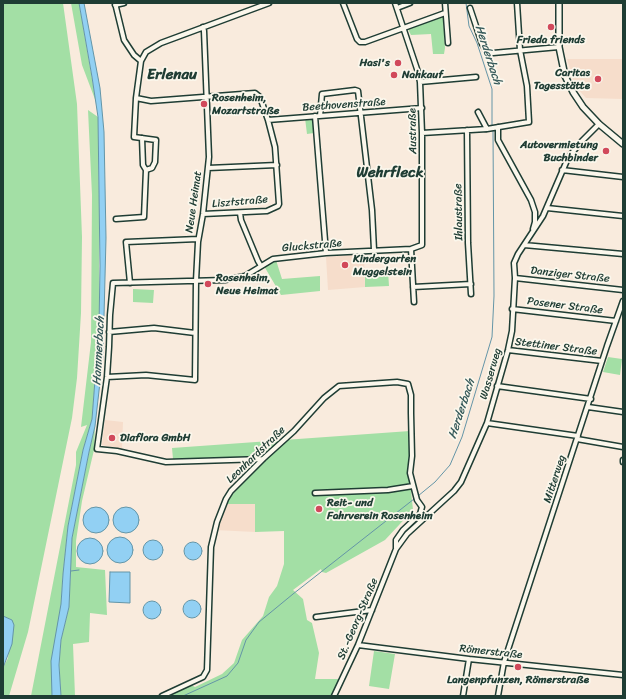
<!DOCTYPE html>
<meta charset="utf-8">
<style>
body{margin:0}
#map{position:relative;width:626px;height:699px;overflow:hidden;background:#f9ebdd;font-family:Sriracha,sans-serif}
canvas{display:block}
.frame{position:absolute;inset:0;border:4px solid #1f3d34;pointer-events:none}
</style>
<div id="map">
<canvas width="626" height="699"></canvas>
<div class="frame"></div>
</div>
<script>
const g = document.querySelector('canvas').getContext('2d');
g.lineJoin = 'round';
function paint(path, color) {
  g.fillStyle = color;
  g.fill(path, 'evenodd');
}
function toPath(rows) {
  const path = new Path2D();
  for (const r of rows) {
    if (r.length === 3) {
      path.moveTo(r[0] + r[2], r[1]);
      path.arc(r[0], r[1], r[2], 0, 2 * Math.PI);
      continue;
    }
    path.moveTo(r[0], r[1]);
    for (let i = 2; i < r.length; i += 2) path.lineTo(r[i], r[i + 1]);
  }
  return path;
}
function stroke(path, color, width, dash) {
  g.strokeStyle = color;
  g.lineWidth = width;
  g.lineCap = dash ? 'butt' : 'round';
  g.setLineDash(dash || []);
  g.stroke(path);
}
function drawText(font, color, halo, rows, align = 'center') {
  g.font = font + ' Sriracha,sans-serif';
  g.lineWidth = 3.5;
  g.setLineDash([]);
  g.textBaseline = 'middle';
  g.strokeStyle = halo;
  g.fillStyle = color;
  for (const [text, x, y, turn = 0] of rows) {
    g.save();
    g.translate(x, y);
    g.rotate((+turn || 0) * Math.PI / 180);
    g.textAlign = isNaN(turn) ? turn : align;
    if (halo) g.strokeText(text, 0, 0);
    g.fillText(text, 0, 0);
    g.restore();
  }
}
paint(toPath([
 [567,59,623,59,623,99,586,98,575,86],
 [364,254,365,287,328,290,326,257],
 [105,420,123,422,122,449,102,445],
 [255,503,255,532,215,530,226,504]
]), '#f6ddcb');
paint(toPath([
 [3,3,63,3,77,104,82,237,81,313,77,378,72,418,28,632,9,696,3,696,3,668,8,658,12,620,3,616],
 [71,3,79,3,96,102,82,65],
 [443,17,445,48,444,54,433,54,431,34,411,35,408,29],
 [88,110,98,117,99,200,99,328,92,419,83,450,68,526,63,574,61,604,52,696,31,696,76,465,76,452,87,425,81,427,91,342,92,195],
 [305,118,313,118,314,133,307,134],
 [276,260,282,279,320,276,320,291,281,295,264,266],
 [388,271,389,286,365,287,365,272],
 [133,289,154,290,153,303,133,302],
 [608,357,622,359,620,375,603,372],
 [95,426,94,450,82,501,76,541,76,567,105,570,107,615,90,613,89,642,73,644,75,696,61,696,59,665,61,640,69,607,72,538,89,452],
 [410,431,409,471,413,510,385,540,326,573,322,572,321,569,293,590,303,599,307,620,312,623,319,653,315,679,341,679,332,696,169,696,191,685,195,687,222,674,234,663,242,640,263,616,269,597,277,586,284,564,284,531,255,532,255,504,226,504,230,497,267,457,173,459,172,448],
 [374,651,395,654,389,689,369,686]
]), '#a3dfa5');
const water = toPath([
 [79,3,84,3,100,88,104,132,106,238,103,356,95,426,89,452,72,538,69,607,61,640,59,665,61,696,52,696,51,661,61,604,63,574,68,526,83,450,92,419,99,328,100,266,98,117,92,77,79,3],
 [126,520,13],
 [96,520,13],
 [120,550,13],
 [90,551,13],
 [153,550,10],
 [193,551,9],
 [110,572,130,572,130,603,109,602,110,572],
 [192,609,9],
 [152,610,9],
 [3,616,12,620,14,625,12,644,3,668,3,616]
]);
paint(water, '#92d0f3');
stroke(water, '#6495a7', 1);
stroke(toPath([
 [466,3,469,26,477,43,492,89,492,126],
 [418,496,435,482,450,465,462,437,492,337,494,296,493,129],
 [71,571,79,570],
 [183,696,227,676,238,663,246,640,259,622,293,594,414,499]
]), '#6495a7', 1);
const minor = toPath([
 [115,3,124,40,134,55,141,61],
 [343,3,357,39,360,42,365,42,445,13],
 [445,3,448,43],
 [115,5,124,3],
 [397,8,410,3],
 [470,8,482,44,487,52,493,53,559,47],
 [420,82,476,77],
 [136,98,151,101,255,93,260,97,268,120,275,147,279,204,278,206,267,211,203,214],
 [478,112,487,129],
 [315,116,326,253],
 [320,116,322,94,355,90,358,91,372,210,374,250],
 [268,120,422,108],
 [498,127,498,140,531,200,535,212,535,222,533,229],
 [467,130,468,243,471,294],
 [422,133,487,129,529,122,527,86,520,50,517,3],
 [142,138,143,165,146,170,152,168,155,162,156,140,134,137,136,98,141,61,146,52,161,43,269,3],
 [208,168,277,165],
 [562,170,623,177],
 [547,208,623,216],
 [240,213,241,220,258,261,261,266],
 [116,219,144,217,146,170],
 [524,245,623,254],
 [411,249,414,302],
 [515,278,623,290],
 [130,283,126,242,198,239],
 [413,287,471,284],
 [512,309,616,321],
 [109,332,154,328,195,333],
 [508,350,602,361],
 [107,377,146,375,195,380,196,281,198,242,203,214,209,157,204,31,203,27],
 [497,386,591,399],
 [588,407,623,412],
 [487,423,578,436],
 [577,439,623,447],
 [263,459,166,462,117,451,97,449,107,377,109,347,110,315,113,283,225,280,245,276,273,259,326,253,411,249,422,245,422,133,420,82,418,72,395,3],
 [623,462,623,460],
 [315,493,388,490,413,486],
 [316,617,372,610],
 [358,645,469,659,623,675],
 [162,696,203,677,207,670,211,547,217,522,226,499,231,491,263,459,294,431,324,398,339,386,397,382,408,384,411,395,411,413,412,456,410,473,417,500,422,507,420,514,403,530,396,540,396,548],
 [334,696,358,645,396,549,407,534,454,491,461,482,476,448,487,423,508,350,512,331,515,278,514,263,518,254,543,216,568,158,580,143,599,124],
 [463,696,469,659],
 [498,696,504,662,607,346,623,301]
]);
const tertiary = toPath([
 [559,3,559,47,565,76,573,92,583,107,599,124,623,144]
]);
stroke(minor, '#1f3d34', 7);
stroke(tertiary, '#1f3d34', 8);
stroke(minor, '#fbf7ec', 4);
stroke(tertiary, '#fbf7ec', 5);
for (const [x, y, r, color] of [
 [551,27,4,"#d1495b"],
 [398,63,4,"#d1495b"],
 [394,75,4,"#d1495b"],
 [598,79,4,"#d1495b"],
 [204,104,4,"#d1495b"],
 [606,151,4,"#d1495b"],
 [345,265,4,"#d1495b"],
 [208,284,4,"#d1495b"],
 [112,438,4,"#d1495b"],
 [319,509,4,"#d1495b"],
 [518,667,4,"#d1495b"]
]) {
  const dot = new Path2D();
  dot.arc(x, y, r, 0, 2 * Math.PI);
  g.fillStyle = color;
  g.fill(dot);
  stroke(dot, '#fbf7ec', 1.5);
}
drawText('bold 11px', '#1f3d34', '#fbf7ec', [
 ["Frieda friends",551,40,"center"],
 ["Hasi's",390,63,"right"],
 ["Caritas",590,73,"right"],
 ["Tagesstätte",590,86,"right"],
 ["Nahkauf",402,75],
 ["Rosenheim,",212,98],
 ["Mozartstraße",212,111],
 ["Autovermietung",598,145,"right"],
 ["Buchbinder",598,158,"right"],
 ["Kindergarten",353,259],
 ["Muggelstein",353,272],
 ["Rosenheim,",216,278],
 ["Neue Heimat",216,291],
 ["Diaflora GmbH",120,438],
 ["Reit- und",327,503],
 ["Fahrverein Rosenheim",327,516],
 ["Langenpfunzen, Römerstraße",518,680,"center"]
], 'left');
drawText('11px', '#1f3d34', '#fbf7ec', [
 ["Beethovenstraße",344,105,-4],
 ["Austraße",413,131,-91],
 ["Neue Heimat",194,202,-82],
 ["Lisztstraße",240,202,-5],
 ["Ihlaustraße",459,212,-91],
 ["Gluckstraße",312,246,-5],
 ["Danziger Straße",570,275,6],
 ["Posener Straße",565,306,7],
 ["Stettiner Straße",556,347,7],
 ["Wasserweg",491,374,-74],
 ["Leonhardstraße",256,455,-44],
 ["Mitterweg",555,479,-72],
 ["St.-Georg-Straße",358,619,-67],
 ["Römerstraße",491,652,6]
]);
drawText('italic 12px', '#365a5a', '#fbf7ec', [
 ["Herderbach",488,55,72],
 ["Hammerbach",99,351,-87],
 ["Herderbach",462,409,-72]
]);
drawText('bold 15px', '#1f3d34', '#fbf7ec', [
 ["Erlenau",172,75],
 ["Wehrfleck",390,173]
]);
</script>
